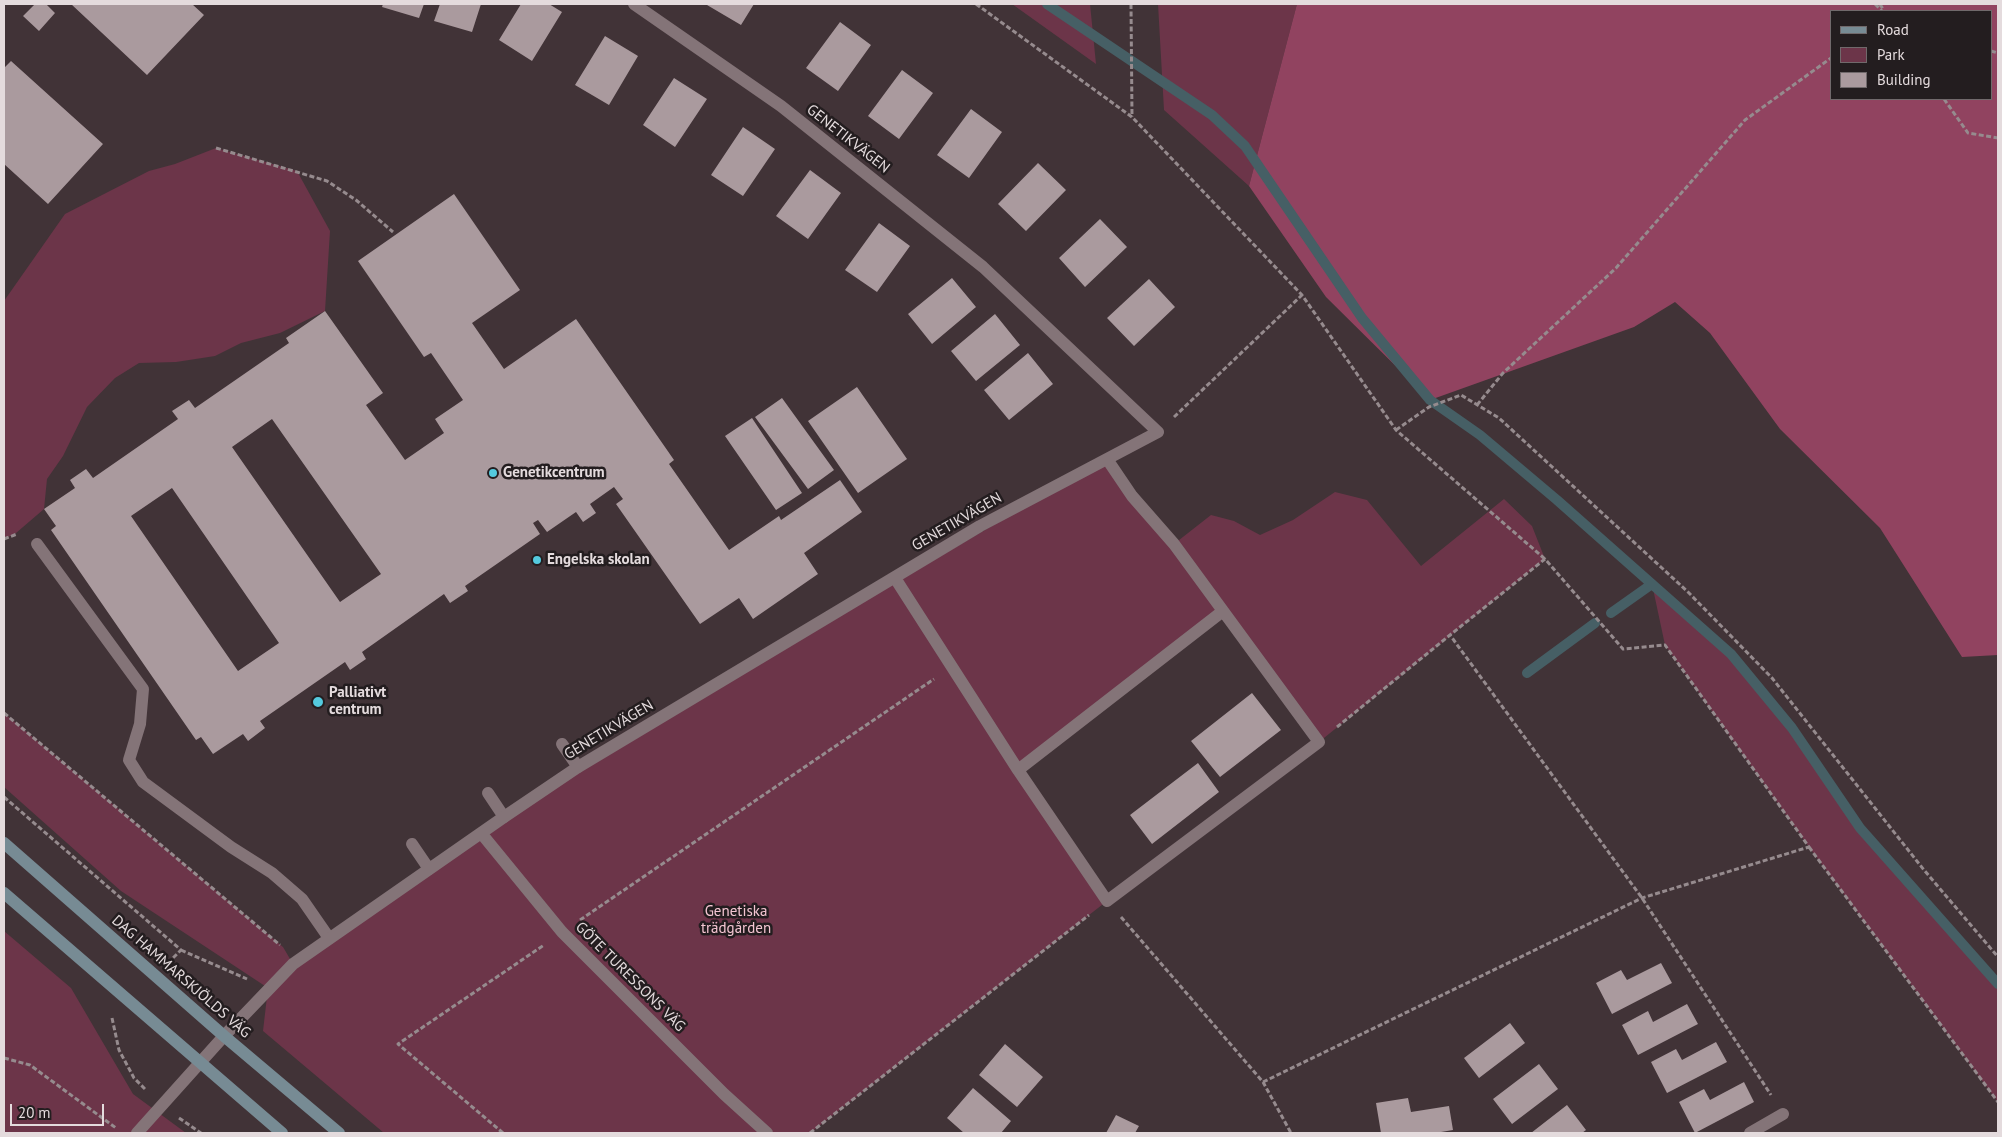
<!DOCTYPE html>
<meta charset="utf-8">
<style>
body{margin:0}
#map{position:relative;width:2002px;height:1137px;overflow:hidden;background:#413337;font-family:"PT Sans",sans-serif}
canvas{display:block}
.frame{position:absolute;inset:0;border:5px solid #e4dbdd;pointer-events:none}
.legend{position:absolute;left:1830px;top:10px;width:162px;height:90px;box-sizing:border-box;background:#231d1f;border:1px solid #70696b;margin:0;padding:6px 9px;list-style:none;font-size:15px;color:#e4dbdd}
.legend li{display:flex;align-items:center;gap:10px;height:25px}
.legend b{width:25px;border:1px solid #70696b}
.scale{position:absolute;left:10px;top:1104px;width:94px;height:22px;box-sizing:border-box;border:2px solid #e4dbdd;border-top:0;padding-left:6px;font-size:15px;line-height:18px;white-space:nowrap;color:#e4dbdd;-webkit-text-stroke:4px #231d1f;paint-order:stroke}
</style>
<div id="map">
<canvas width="2002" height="1137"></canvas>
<div class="frame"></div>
<ul class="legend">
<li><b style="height:6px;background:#778b94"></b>Road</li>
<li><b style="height:14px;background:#6c3549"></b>Park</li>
<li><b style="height:14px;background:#aa9a9e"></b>Building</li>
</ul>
<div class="scale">20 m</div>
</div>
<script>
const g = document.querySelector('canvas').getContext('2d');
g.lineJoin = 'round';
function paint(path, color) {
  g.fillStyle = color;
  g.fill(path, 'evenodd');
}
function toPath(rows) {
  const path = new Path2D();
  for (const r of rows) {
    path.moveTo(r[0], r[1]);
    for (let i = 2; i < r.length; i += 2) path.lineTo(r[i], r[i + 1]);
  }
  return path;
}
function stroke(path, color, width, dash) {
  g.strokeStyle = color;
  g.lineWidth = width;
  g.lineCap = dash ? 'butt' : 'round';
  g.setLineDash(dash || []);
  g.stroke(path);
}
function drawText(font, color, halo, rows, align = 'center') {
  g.font = font + ' "PT Sans",sans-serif';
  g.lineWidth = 5;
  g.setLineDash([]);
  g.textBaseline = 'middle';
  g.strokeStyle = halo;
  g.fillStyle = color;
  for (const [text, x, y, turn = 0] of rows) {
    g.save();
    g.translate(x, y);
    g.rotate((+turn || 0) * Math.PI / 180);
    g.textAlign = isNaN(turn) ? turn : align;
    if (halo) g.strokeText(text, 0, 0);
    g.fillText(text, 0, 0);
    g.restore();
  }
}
paint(toPath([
 [1012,4,1090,4,1096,64],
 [1158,4,1297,4,1249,186,1164,110],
 [216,148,297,171,330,231,325,311,280,333,241,343,215,356,176,362,139,363,115,378,87,407,63,456,47,479,44,509,16,533,4,539,4,301,65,214,149,171,175,164],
 [1107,459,1174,544,1211,515,1234,521,1260,535,1293,520,1335,492,1367,500,1421,566,1504,499,1532,526,1545,559,1319,742,1223,611,1018,770,1107,901,810,1133,384,1133,263,1031,268,988,121,891,4,787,4,713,283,947,293,964,578,767],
 [1652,584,1731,654,1792,728,1860,828,1998,984,1998,1102,1809,847,1665,645],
 [4,931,71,988,133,1094,186,1133,4,1133]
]), '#6c3549');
paint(toPath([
 [1297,4,1998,4,1998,655,1962,657,1880,528,1780,429,1710,333,1675,302,1634,327,1430,400,1326,297,1249,186],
 [1831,11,1991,11,1991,99,1831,99]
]), '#914360');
stroke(toPath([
 [1047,4,1212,115,1245,146,1362,318,1430,400,1480,435,1557,500,1731,654,1792,728,1860,828,1998,984],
 [1611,613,1652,584],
 [1527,673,1595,623]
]), '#465f65', 10);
paint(toPath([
 [35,4,46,4,55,13,39,31,23,16],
 [71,4,192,4,204,15,147,75],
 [383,4,424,4,419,18,382,7],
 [440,4,481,4,472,32,434,21],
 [521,4,549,4,562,12,532,61,499,40],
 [708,4,754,4,741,25,707,5],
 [840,22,871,45,838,91,806,68],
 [605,36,638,56,609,105,575,85],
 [11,61,103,144,48,204,4,164,4,68],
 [902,70,933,93,899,139,868,116],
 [674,78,707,99,675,147,643,125],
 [971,109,1002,132,969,178,937,155],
 [743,127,775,149,743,196,711,175],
 [1038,163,1066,190,1026,231,998,204],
 [810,170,841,193,808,239,776,216],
 [454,194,520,290,472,323,504,369,576,319,674,460,669,464,729,550,779,516,781,520,840,480,862,512,804,553,818,574,753,619,739,598,700,624,616,504,623,499,614,487,590,504,596,513,583,522,576,512,547,532,538,520,533,523,540,534,465,586,468,591,450,603,444,594,362,652,366,659,350,670,345,662,260,721,265,728,248,741,243,734,213,754,201,737,196,740,51,530,56,526,44,509,75,488,70,480,86,469,93,478,178,419,172,411,189,400,195,408,289,343,286,338,325,311,383,393,366,405,405,460,444,433,435,419,463,400,431,353,424,357,358,261],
 [272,419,381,574,340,602,232,447],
 [172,488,279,643,238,671,131,516],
 [1100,219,1127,247,1085,287,1059,258],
 [879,223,910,246,877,292,845,270],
 [952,278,976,307,932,344,908,314],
 [1149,279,1175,307,1134,346,1107,318],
 [995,314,1020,345,976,381,951,351],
 [1028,353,1053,384,1009,420,984,390],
 [857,387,907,459,858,493,808,421],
 [782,398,834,470,808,489,755,417],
 [752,418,802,493,776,510,725,436],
 [1252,693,1281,730,1220,777,1191,741],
 [1198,763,1219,792,1152,844,1130,815],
 [1661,963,1672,983,1612,1014,1596,983,1621,970,1627,980],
 [1687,1004,1698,1024,1638,1055,1622,1025,1648,1011,1653,1022],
 [1510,1023,1525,1043,1479,1078,1464,1058],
 [1716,1042,1727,1062,1667,1093,1651,1062,1676,1049,1682,1060],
 [1005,1044,1043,1077,1017,1107,979,1075],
 [1539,1064,1558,1089,1512,1124,1493,1099],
 [1744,1082,1754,1102,1695,1133,1679,1102,1704,1089,1710,1100],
 [973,1088,1011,1121,1001,1133,964,1133,947,1118],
 [1408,1098,1411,1112,1449,1106,1453,1130,1435,1133,1381,1133,1376,1103],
 [1567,1105,1586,1130,1582,1133,1531,1133],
 [1116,1115,1139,1126,1135,1133,1106,1133]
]), '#aa9a9e');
stroke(toPath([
 [976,4,1132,117,1302,295,1396,430,1545,559],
 [1131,4,1132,117],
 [1875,4,1882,11],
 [1880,4,1884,11],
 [1991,51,1998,53],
 [1944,99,1968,133,1998,138],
 [216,148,327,181,356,200,393,232],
 [1477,405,1503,373,1616,268,1745,120,1831,58],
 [1174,417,1302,295],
 [1396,430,1429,407,1461,395,1499,418,1688,592,1772,678,1924,870,1998,957],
 [4,539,17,534],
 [4,713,280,945],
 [1337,727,1450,635,1642,898,1771,1095],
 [4,797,181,950,172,959],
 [1809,847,1998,1102],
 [1121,917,1263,1082,1291,1133],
 [580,920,934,679],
 [181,950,247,979],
 [112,1018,119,1050,134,1078,146,1090],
 [4,1058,30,1065,116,1128],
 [1263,1082,1642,898,1809,847,1665,645,1623,649,1545,559,1450,635],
 [179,1118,201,1133],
 [503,1133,398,1044,544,945],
 [810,1133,1089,915]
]), '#968b8e', 3, [5, 2.5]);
stroke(toPath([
 [37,544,143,689,140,724,129,760,143,782,231,847,272,873,302,899,329,938],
 [562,744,578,767],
 [488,793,504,817],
 [412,844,429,869]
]), '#847478', 12);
stroke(toPath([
 [895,578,1018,770,1107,901,1319,742,1174,544,1132,496,1107,459],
 [1018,770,1223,611],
 [481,833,562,932,724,1094,767,1133],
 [137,1133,224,1036,293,964,504,817,578,767,980,526,1158,432,983,267,781,106,634,4],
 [1750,1133,1783,1114]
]), '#847478', 12);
stroke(toPath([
 [4,843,224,1036,339,1133],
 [4,893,282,1133]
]), '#778b94', 12);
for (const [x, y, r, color] of [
 [493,473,5,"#54cade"],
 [537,560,5,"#54cade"],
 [318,702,6,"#54cade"]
]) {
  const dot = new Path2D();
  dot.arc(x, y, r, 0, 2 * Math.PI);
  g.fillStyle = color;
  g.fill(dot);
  stroke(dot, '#231d1f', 2);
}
drawText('15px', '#e4dbdd', '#231d1f', [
 ["GENETIKVÄGEN",848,139,38],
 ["GENETIKVÄGEN",957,522,-30],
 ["GENETIKVÄGEN",609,730,-31],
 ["DAG HAMMARSKJÖLDS VÄG",181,977,41],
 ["GÖTE TURESSONS VÄG",630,977,45]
]);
drawText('bold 15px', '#e4dbdd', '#231d1f', [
 ["Genetikcentrum",503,473],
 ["Engelska skolan",547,560],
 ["Palliativt",329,693],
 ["centrum",329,710]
], 'left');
drawText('15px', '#f4c5d2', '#231d1f', [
 ["Genetiska",736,912],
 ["trädgården",736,929]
]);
</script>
